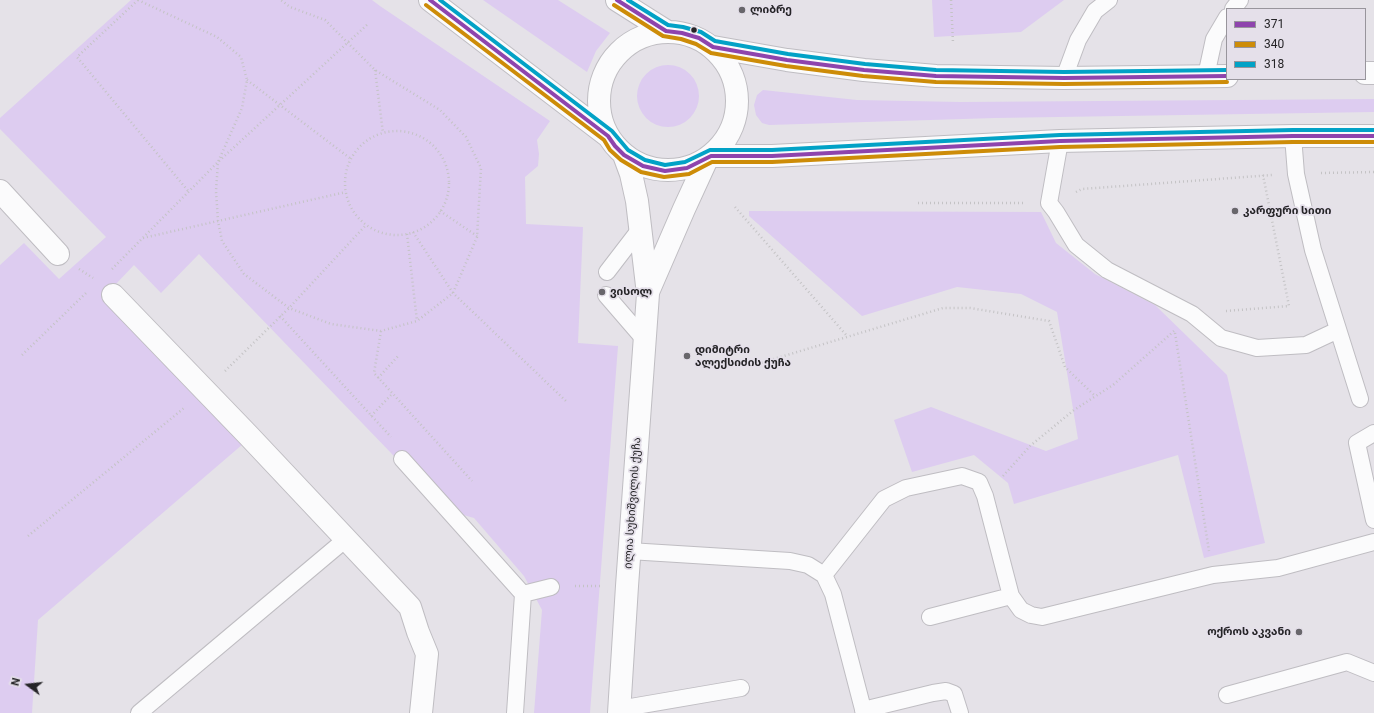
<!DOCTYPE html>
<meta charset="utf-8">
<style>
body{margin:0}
#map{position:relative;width:1374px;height:713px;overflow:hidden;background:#e5e2e8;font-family:Roboto,sans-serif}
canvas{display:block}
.legend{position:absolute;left:1226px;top:8px;width:140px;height:72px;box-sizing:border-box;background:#e5e0ea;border:1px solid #98959c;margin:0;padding:5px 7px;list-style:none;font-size:12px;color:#252427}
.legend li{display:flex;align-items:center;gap:8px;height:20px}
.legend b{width:20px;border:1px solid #98959c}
.north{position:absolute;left:8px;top:665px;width:40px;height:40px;-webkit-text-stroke:3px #e5e0ea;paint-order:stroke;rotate:285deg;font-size:11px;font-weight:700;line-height:16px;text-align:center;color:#252427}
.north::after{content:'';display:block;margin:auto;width:14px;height:18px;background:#252427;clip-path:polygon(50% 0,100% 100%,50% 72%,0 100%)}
</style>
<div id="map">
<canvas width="1374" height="713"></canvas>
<ul class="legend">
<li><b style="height:5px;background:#8e44ad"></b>371</li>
<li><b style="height:5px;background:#cd8c08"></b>340</li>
<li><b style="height:5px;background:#02a2c6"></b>318</li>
</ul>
<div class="north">N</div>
</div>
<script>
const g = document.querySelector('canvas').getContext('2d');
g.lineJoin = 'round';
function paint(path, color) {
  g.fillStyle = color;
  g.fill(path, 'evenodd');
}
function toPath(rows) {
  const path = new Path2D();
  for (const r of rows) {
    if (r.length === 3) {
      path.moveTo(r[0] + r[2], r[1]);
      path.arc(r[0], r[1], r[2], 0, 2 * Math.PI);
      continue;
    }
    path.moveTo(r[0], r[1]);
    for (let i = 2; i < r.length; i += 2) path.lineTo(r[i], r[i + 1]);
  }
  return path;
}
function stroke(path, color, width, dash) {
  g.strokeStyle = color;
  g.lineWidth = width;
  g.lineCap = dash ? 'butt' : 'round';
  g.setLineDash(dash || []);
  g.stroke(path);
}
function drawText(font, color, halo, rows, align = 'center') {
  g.font = font + ' Roboto,"Noto Sans Georgian",sans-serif';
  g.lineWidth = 3.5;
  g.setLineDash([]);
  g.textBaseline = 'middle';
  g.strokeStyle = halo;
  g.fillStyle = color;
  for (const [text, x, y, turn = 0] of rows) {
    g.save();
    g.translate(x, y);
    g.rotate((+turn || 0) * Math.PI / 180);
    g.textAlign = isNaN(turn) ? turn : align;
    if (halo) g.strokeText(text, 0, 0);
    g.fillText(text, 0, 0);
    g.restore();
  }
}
paint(toPath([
 [131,0,372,0,380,6,550,121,537,140,539,154,538,166,525,177,526,224,583,227,578,343,618,346,590,713,534,713,542,610,524,576,474,518,446,510,199,254,161,293,134,265,115,285,243,444,38,620,32,713,0,713,0,265,24,243,59,279,106,237,0,129,0,118],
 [483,0,558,0,610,33,596,51,587,72],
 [932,0,1064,0,1021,32,934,37],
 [668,96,31],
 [763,90,857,100,961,102,1374,99,1374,112,995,118,769,125,762,123,756,115,754,105,757,95],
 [749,211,1041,212,1056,243,1095,274,1155,305,1227,375,1265,543,1204,558,1178,455,1014,504,1008,483,974,455,912,472,894,420,931,407,1046,451,1078,439,1057,312,1021,294,957,287,862,316,749,216]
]), '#ddccf0');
const lane = toPath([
 [1233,9,1240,0],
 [1206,76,1214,39,1227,17],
 [1064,78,1078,40,1095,11,1109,0],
 [1293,136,1296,174,1313,250,1360,399],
 [1060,141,1049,203,1056,212,1076,245,1107,270,1192,314,1221,338,1257,348,1306,345,1338,330],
 [607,272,640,229],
 [606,295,644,339],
 [1374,433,1357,443,1374,520],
 [402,459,523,594],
 [629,551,790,561,808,565,824,575,833,594,864,713],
 [824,575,884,499,906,488,962,476,979,482,985,496,1011,596,1021,610,1031,615,1042,617,1213,575,1278,568,1374,542],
 [930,617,1011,596],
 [1227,695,1347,662,1374,673],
 [619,709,741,688],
 [863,710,933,693,946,691,954,694,960,713],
 [139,713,346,539],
 [515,713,523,594,551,587]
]);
const street = toPath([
 [0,191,58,254],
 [113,295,248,435,410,607,418,632,427,654,421,713]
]);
const secondary = toPath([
 [430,0,608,136],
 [617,0,666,31],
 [668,101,69],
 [713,47,787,60,864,70,936,76,1064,78,1227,76],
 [1365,73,1374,73],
 [711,156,772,156,1060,141,1293,136,1374,136],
 [648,292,684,209,707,159],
 [619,713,627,586,648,294,637,201,631,174,624,155]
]);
stroke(lane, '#bfbdc2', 18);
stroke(street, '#bfbdc2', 24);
stroke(secondary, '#bfbdc2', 24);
stroke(toPath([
 [138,0,217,37,241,57,247,80,242,108,218,162,216,191,218,221,222,241,244,274,289,308,331,324,381,331,417,321,453,293,477,237,481,168,466,137,440,110,375,70,325,20,290,7,281,0],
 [138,0,77,57,189,192],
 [951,0,953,43],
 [375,70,383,133],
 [247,80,351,159],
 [397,183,52],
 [1321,173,1374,172],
 [1076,192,1082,189,1272,175],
 [918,203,1025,203],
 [735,207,847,336],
 [440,211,477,236],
 [413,232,453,293,567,402],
 [407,234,417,321],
 [143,238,346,192],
 [79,269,93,278],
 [112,269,218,162,369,23],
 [1226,311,1289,306,1263,175],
 [280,316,391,437],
 [381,331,374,373,472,481],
 [1175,333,1209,551],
 [22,355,86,293],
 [754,365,943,308,970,308,1049,321,1065,367,1095,396],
 [225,371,289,308,366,225],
 [378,378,399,355],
 [371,416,392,394],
 [1003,476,1030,446,1074,410,1113,385,1174,331],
 [28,536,184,408],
 [575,586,600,586]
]), '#c4c3c5', 2.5, [1, 3]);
stroke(lane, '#fbfbfc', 16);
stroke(street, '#fbfbfc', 22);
stroke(secondary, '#fbfbfc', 22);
stroke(toPath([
 [430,0,608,136,615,146,624,155,643,166,665,171,687,168,711,156,772,156,1060,141,1293,136,1374,136],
 [617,0,666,31,682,33,699,38,713,47,787,60,864,70,936,76,1064,78,1227,76]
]), '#8e44ad', 4);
stroke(toPath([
 [426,5,604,140,610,150,621,160,641,172,664,177,689,174,712,162,772,162,1060,147,1293,142,1374,142],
 [614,5,663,36,681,39,696,44,711,53,786,66,863,76,936,82,1064,84,1227,82]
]), '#cd8c08', 4);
stroke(toPath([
 [440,0,612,131,628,150,645,160,665,165,685,162,710,150,772,150,1060,135,1293,130,1374,130],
 [628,0,668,25,683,27,701,32,715,41,788,54,865,64,936,70,1064,72,1227,70]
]), '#02a2c6', 4);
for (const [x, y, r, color] of [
 [742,10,4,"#68666b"],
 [694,30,3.5,"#252427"],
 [1235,211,4,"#68666b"],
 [602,292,4,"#68666b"],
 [687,356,4,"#68666b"],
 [1299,632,4,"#68666b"]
]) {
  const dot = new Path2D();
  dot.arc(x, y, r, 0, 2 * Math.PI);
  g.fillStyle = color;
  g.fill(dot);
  stroke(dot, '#e5e0ea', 1.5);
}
drawText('bold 11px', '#252427', '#e5e0ea', [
 ["ლიბრე",750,10],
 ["კარფური სითი",1243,211],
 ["ვისოლ",610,292],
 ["დიმიტრი",695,350],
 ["ალექსიძის ქუჩა",695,363],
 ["ოქროს აკვანი",1291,632,"right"]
], 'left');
drawText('11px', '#252427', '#e5e0ea', [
 ["ილია სუხიშვილის ქუჩა",633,503,-86]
]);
</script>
